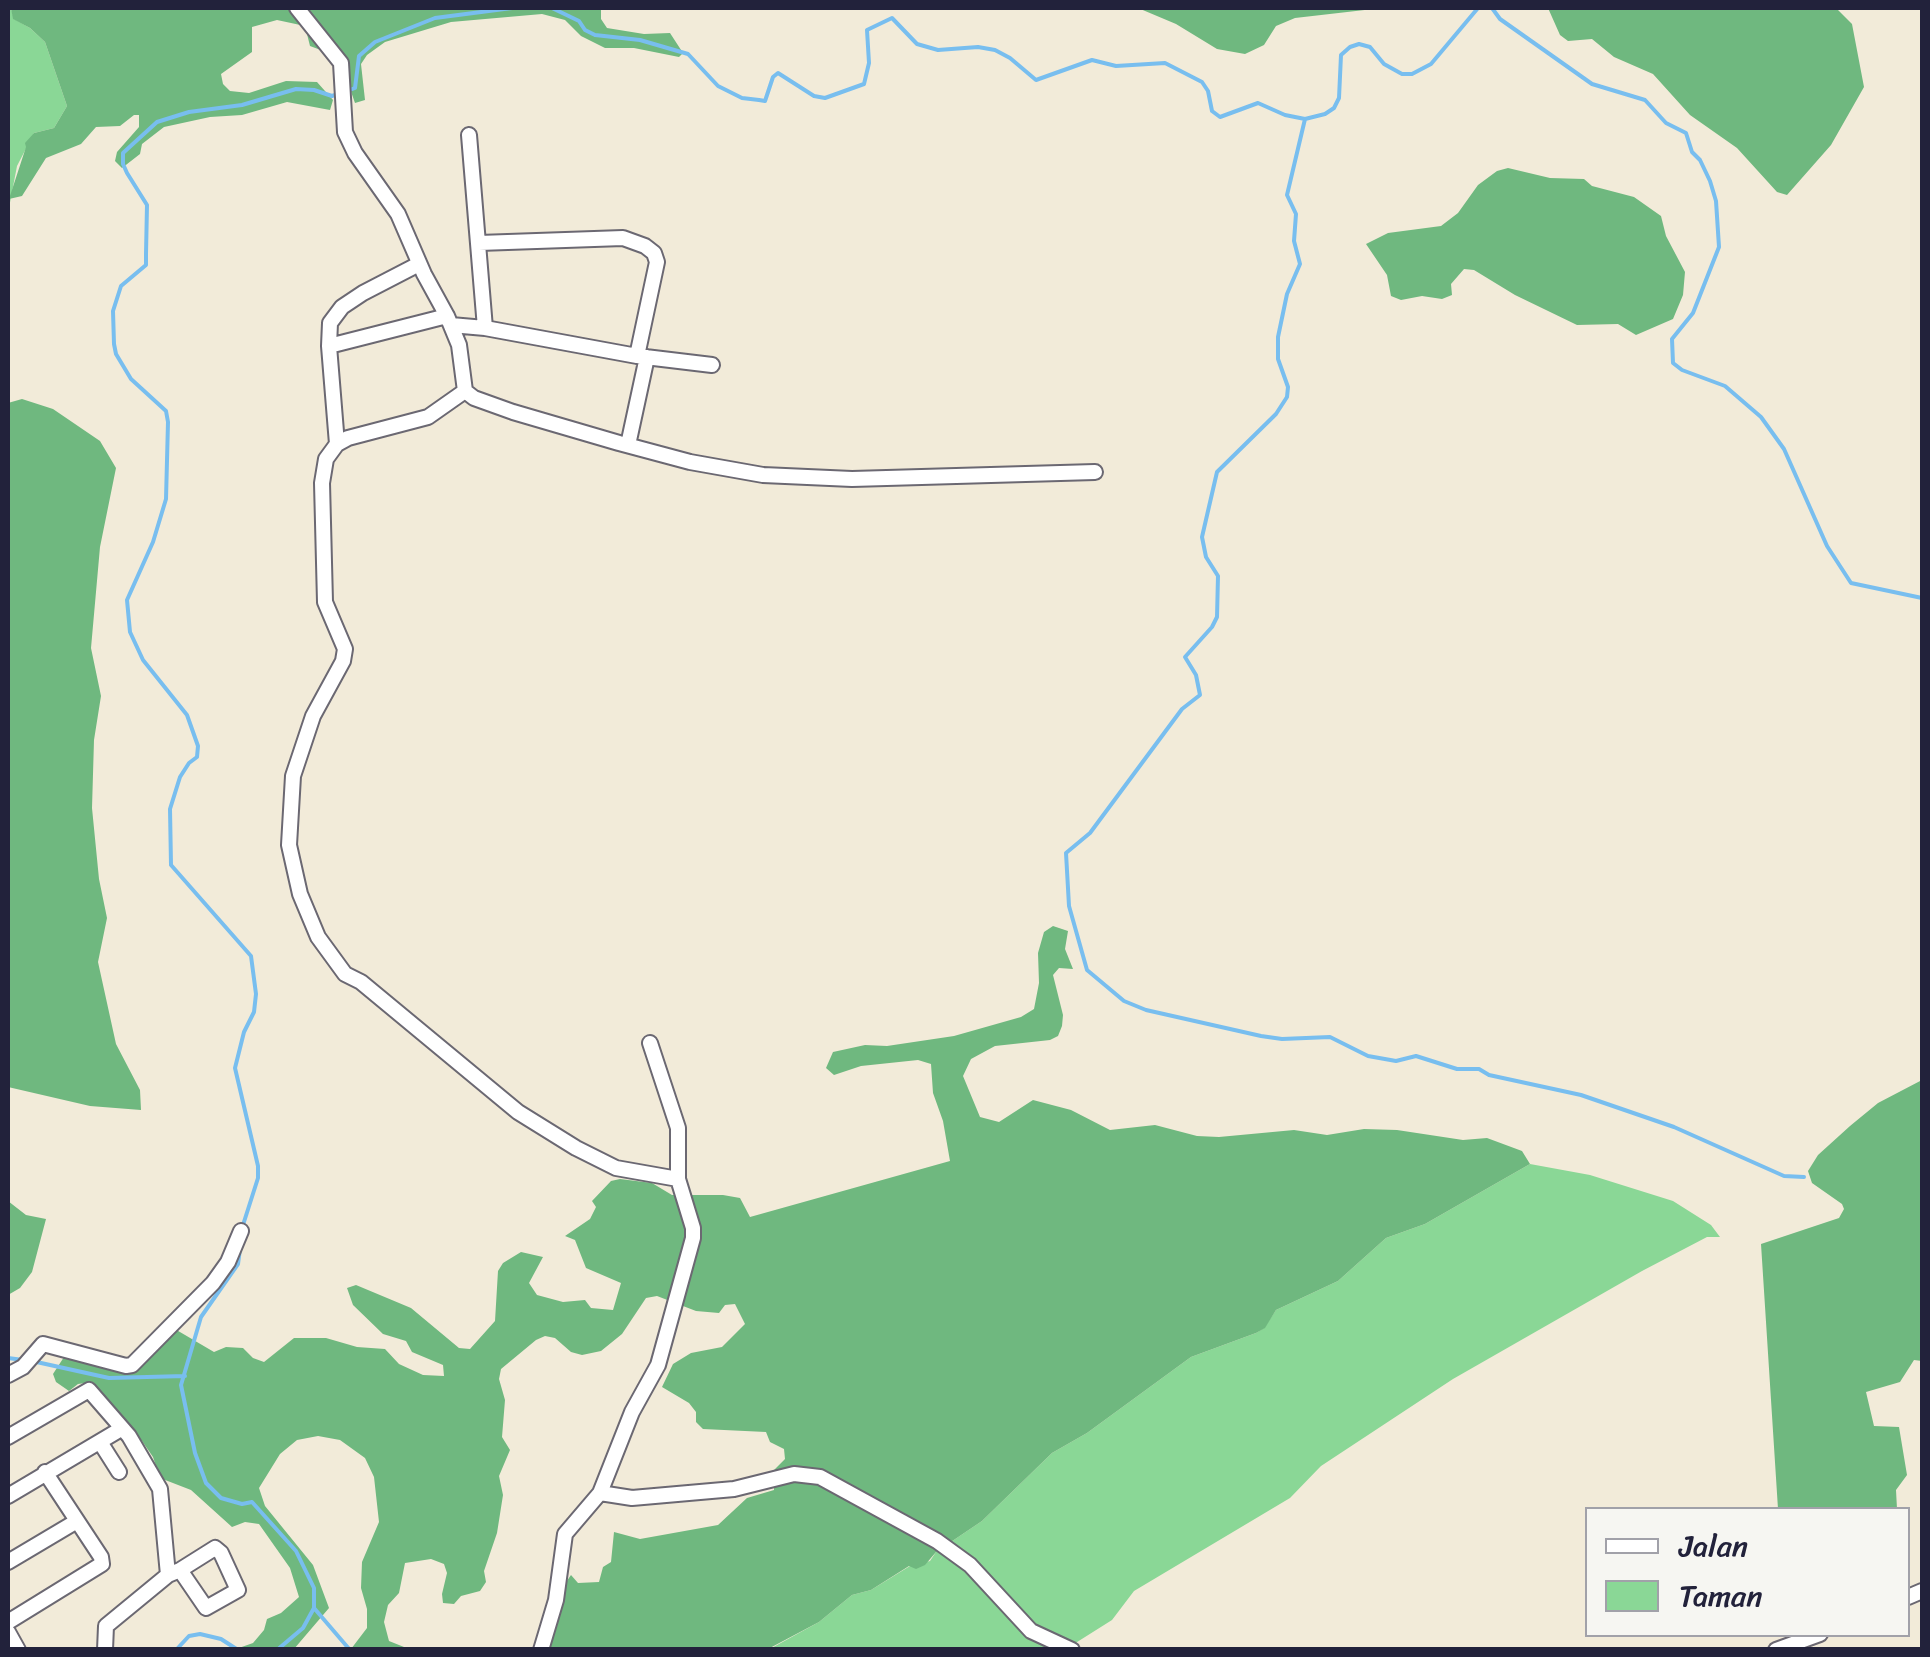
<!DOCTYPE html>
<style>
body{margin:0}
#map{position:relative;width:1930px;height:1657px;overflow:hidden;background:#f2ebd9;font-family:Sriracha,sans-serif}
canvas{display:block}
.frame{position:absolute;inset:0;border:10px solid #22223b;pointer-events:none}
.legend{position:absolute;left:1585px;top:1507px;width:325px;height:130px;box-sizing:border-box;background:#f6f6f2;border:2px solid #a1a1a9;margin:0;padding:12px 18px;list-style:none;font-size:30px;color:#22223b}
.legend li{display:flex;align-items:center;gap:20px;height:50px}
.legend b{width:50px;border:2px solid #a1a1a9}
</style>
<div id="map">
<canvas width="1930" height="1657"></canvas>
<div class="frame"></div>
<ul class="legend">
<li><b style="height:12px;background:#fff"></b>Jalan</li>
<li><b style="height:28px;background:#8ad796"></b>Taman</li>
</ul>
</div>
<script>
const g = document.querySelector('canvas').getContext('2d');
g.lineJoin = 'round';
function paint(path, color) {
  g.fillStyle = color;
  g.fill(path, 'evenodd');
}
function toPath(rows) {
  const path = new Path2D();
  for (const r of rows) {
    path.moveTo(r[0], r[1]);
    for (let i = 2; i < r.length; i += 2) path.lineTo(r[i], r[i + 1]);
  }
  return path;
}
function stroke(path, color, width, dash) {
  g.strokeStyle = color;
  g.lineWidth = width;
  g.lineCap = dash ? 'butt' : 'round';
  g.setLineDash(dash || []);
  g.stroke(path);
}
paint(toPath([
 [8,8,11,8,14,19,30,28,45,42,67,106,54,128,34,133,17,166,8,213],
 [1530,1164,1590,1175,1673,1201,1711,1225,1720,1237,1707,1237,1642,1271,1453,1379,1321,1466,1290,1498,1134,1591,1112,1620,1066,1649,768,1650,819,1622,852,1595,871,1590,910,1566,930,1561,936,1552,982,1521,1052,1453,1087,1433,1191,1357,1256,1333,1264,1328,1276,1310,1338,1281,1386,1238,1425,1224]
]), '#8ad796');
paint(toPath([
 [11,8,601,8,601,19,607,28,644,34,670,33,683,53,679,57,634,48,605,48,581,36,565,20,542,14,451,22,385,42,367,55,361,64,365,100,355,103,348,83,326,52,310,46,305,26,277,20,252,27,252,52,221,74,223,84,230,91,249,93,286,81,317,82,333,100,330,110,287,102,242,115,210,117,164,127,142,144,140,154,122,168,115,161,117,152,139,127,139,115,134,115,120,126,96,127,81,144,46,158,22,196,9,199,26,147,25,143,34,133,54,128,67,106,45,42,30,28,13,19],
 [1138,8,1382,8,1295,18,1276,26,1264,45,1245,54,1217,49,1176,24],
 [1548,8,1836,8,1852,24,1864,87,1831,145,1787,195,1777,192,1737,148,1690,115,1653,74,1614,57,1592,39,1568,41,1560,35],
 [1508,168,1550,178,1584,179,1592,186,1634,197,1661,216,1666,236,1685,272,1683,295,1673,319,1636,335,1618,324,1577,325,1515,295,1474,270,1464,269,1451,284,1452,295,1442,299,1422,296,1401,300,1391,296,1387,275,1366,244,1388,233,1441,226,1458,213,1478,185,1497,171],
 [22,399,53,409,100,441,116,468,100,547,91,648,101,696,94,740,92,808,99,879,107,918,98,962,116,1044,140,1090,141,1110,90,1106,8,1087,8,403],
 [1053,926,1068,931,1065,949,1073,969,1059,968,1053,975,1063,1015,1062,1026,1058,1036,1050,1040,995,1046,971,1059,963,1076,980,1117,999,1122,1033,1100,1071,1110,1110,1130,1155,1125,1197,1136,1219,1137,1294,1130,1327,1135,1364,1129,1397,1130,1463,1140,1487,1138,1522,1151,1530,1164,1425,1224,1386,1238,1338,1281,1276,1310,1265,1328,1256,1333,1191,1357,1087,1433,1052,1453,982,1521,936,1552,925,1565,916,1569,909,1566,871,1590,852,1595,819,1622,768,1649,547,1649,562,1588,571,1575,578,1583,599,1582,603,1567,611,1562,614,1532,640,1539,718,1525,747,1498,774,1490,774,1470,785,1459,784,1449,770,1442,766,1432,703,1429,696,1422,696,1412,689,1403,662,1387,673,1364,691,1353,722,1347,745,1324,735,1304,725,1305,719,1313,696,1311,657,1296,646,1298,622,1334,601,1351,582,1355,571,1352,555,1338,545,1336,536,1340,501,1369,499,1379,505,1400,502,1437,510,1450,499,1476,503,1495,497,1533,484,1571,486,1582,480,1591,461,1596,454,1604,443,1603,442,1594,447,1573,444,1564,431,1559,405,1563,399,1593,388,1605,384,1622,389,1641,409,1649,351,1649,367,1628,367,1609,361,1588,362,1562,379,1522,374,1477,365,1458,340,1440,318,1436,297,1440,280,1454,259,1488,265,1506,313,1565,329,1608,294,1649,236,1649,253,1643,264,1630,267,1619,281,1613,299,1597,290,1568,259,1524,245,1522,232,1527,191,1490,160,1478,153,1457,142,1441,93,1382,78,1384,69,1391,56,1382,53,1374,64,1357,129,1372,168,1325,214,1352,226,1347,243,1348,253,1358,264,1362,294,1338,326,1338,357,1347,385,1349,399,1364,423,1375,444,1376,443,1365,412,1352,406,1341,383,1334,353,1305,347,1288,356,1285,411,1308,459,1348,470,1349,495,1321,498,1271,503,1263,521,1252,543,1257,529,1283,537,1295,563,1302,585,1300,591,1308,613,1310,621,1283,586,1268,575,1240,565,1236,590,1219,596,1207,592,1201,611,1181,620,1179,652,1183,672,1195,723,1195,740,1198,750,1217,950,1161,943,1121,933,1093,931,1064,918,1060,861,1066,834,1075,826,1068,833,1052,865,1045,887,1046,954,1036,1021,1017,1034,1009,1039,983,1038,953,1044,932],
 [1922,1080,1922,1361,1914,1360,1900,1382,1866,1392,1874,1426,1899,1427,1907,1475,1896,1490,1897,1509,1778,1509,1761,1244,1839,1218,1844,1209,1842,1204,1812,1183,1808,1171,1818,1155,1850,1126,1878,1103],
 [8,1201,26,1215,46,1219,32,1272,20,1288,8,1295]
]), '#6fb87f');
stroke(toPath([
 [552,8,579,21,585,30,595,35,640,40,688,54,718,86,742,98,759,100,765,101,773,77,778,73,814,96,825,98,864,84,869,63,867,30,892,18,917,44,938,50,978,47,995,50,1010,58,1036,80,1092,60,1116,66,1165,63,1202,82,1208,91,1212,111,1220,117,1258,103,1285,115,1305,119,1325,114,1334,108,1339,98,1341,55,1350,47,1359,44,1370,47,1384,64,1402,74,1412,74,1431,64,1478,8],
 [1492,8,1500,19,1592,84,1645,100,1666,123,1686,133,1692,152,1700,160,1710,181,1716,201,1719,247,1693,313,1672,339,1673,363,1682,370,1725,386,1761,417,1784,449,1827,546,1851,583,1922,598],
 [347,91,355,88,359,56,375,42,435,18,512,8],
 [1305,119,1287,195,1296,214,1294,241,1300,264,1287,294,1278,337,1278,359,1288,387,1287,397,1276,414,1217,472,1202,537,1206,557,1218,576,1217,617,1212,627,1185,657,1196,675,1200,695,1182,709,1090,833,1066,853,1069,906,1087,970,1124,1001,1146,1010,1261,1036,1282,1039,1330,1037,1368,1056,1396,1061,1416,1056,1457,1069,1479,1069,1489,1075,1581,1095,1674,1127,1784,1176,1804,1177],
 [243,1225,258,1178,258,1166,235,1068,244,1032,254,1012,256,994,251,956,171,865,170,809,180,777,189,763,197,757,198,746,187,715,143,660,130,632,127,600,153,542,166,499,168,422,166,411,131,379,116,354,114,344,113,311,121,286,146,265,146,254,147,205,127,173,123,164,123,153,157,122,189,112,242,105,296,89,314,90,332,96,338,94],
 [240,1249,238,1264,201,1317,181,1385,195,1453,206,1483,221,1498,242,1504,252,1502,296,1551,314,1588,314,1608,303,1628,277,1650],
 [8,1358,23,1360],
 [32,1361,109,1378,185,1376],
 [314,1608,350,1650],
 [176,1650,189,1636,200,1634,221,1639,238,1650]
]), '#78beef', 4);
const minor = toPath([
 [297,8,341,63,345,132,355,153,398,214,424,274,447,316,459,345,465,391,428,417,348,438,337,444,326,459,322,483,325,602,345,649,343,661,313,716,293,776,289,845,300,894,318,937,345,974,361,982,518,1112,576,1148,616,1168,678,1179,693,1228,693,1238,658,1365,632,1412,600,1493,565,1534,556,1600,541,1650],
 [469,135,485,328],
 [479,243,623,238,645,246,654,253,657,262,637,356],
 [451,325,485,328,637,356,712,365],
 [329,346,447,316],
 [465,391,474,398,513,412,619,443,690,462,763,475,852,479,1095,472],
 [337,444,329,346,330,323,342,307,363,293,419,264],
 [628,445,647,357],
 [650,1043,678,1128,678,1179],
 [8,1375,23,1367,43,1344,126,1366,132,1365,213,1283,228,1262,241,1231],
 [8,1437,89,1390,129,1436,160,1489,168,1575,106,1626,105,1650],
 [100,1442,119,1472],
 [600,1493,632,1498,734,1489,794,1474,820,1477,937,1541,970,1565,1031,1631,1072,1650],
 [8,1496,121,1429],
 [8,1562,77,1521],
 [168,1575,180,1570,206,1608,238,1590,221,1553,215,1548,180,1570],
 [1908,1597,1922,1591],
 [8,1622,102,1564,101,1557,45,1472],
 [8,1632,18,1650],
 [1776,1650,1820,1634]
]);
stroke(minor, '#6b6872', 18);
stroke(minor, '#fff', 14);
</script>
